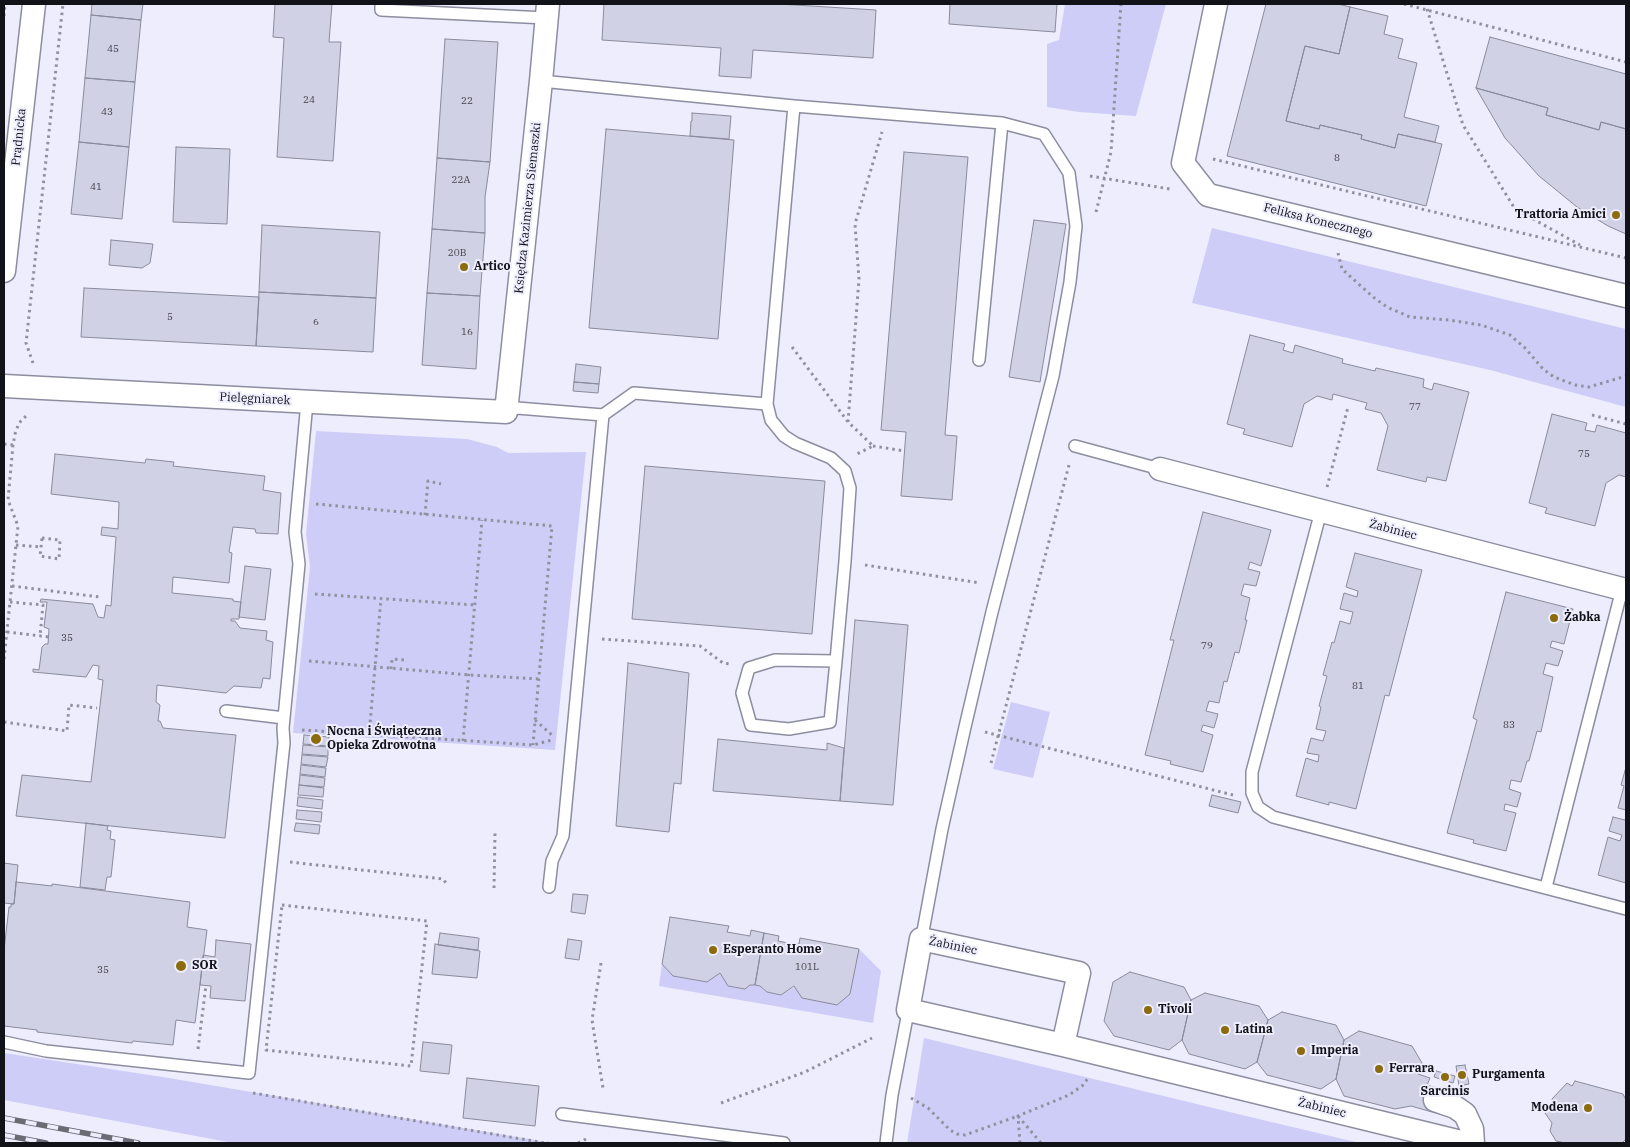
<!DOCTYPE html>
<meta charset="utf-8">
<style>
body{margin:0}
#map{position:relative;width:1630px;height:1147px;overflow:hidden;background:#ededfe;font-family:"IBM Plex Serif",serif}
canvas{display:block}
.frame{position:absolute;inset:0;border:5px solid #121219;pointer-events:none}
</style>
<div id="map">
<canvas width="1630" height="1147"></canvas>
<div class="frame"></div>
</div>
<script>
const g = document.querySelector('canvas').getContext('2d');
g.lineJoin = 'round';
function paint(path, color) {
  g.fillStyle = color;
  g.fill(path, 'evenodd');
}
function toPath(rows) {
  const path = new Path2D();
  for (const r of rows) {
    path.moveTo(r[0], r[1]);
    for (let i = 2; i < r.length; i += 2) path.lineTo(r[i], r[i + 1]);
  }
  return path;
}
function stroke(path, color, width, dash) {
  g.strokeStyle = color;
  g.lineWidth = width;
  g.lineCap = dash ? 'butt' : 'round';
  g.setLineDash(dash || []);
  g.stroke(path);
}
function drawText(font, color, halo, rows, align = 'center') {
  g.font = font + ' "IBM Plex Serif",serif';
  g.lineWidth = 4;
  g.setLineDash([]);
  g.textBaseline = 'middle';
  g.strokeStyle = halo;
  g.fillStyle = color;
  for (const [text, x, y, turn = 0] of rows) {
    g.save();
    g.translate(x, y);
    g.rotate((+turn || 0) * Math.PI / 180);
    g.textAlign = isNaN(turn) ? turn : align;
    if (halo) g.strokeText(text, 0, 0);
    g.fillText(text, 0, 0);
    g.restore();
  }
}
paint(toPath([
 [1065,4,1166,4,1136,116,1079,112,1047,107,1047,44,1059,40],
 [1212,228,1626,329,1626,407,1490,370,1192,303],
 [316,431,467,439,497,447,508,453,586,452,555,750,293,733,310,567,306,534],
 [1011,702,1050,712,1033,778,993,769],
 [859,949,881,971,873,1023,659,986,662,964,673,976,707,982,720,973,728,986,745,989,750,985,755,985,760,986,767,992,781,995],
 [924,1038,1267,1121,1360,1143,907,1143],
 [4,1053,163,1077,546,1142,549,1140,548,1143,233,1143,4,1100]
]), '#cecdf8');
const building = toPath([
 [92,4,143,4,141,20,91,15,92,4],
 [275,4,332,4,329,42,341,42,333,161,277,157,284,38,273,37,275,4],
 [604,4,779,4,876,10,873,58,753,50,751,78,719,76,721,48,602,40,604,4],
 [950,4,1057,4,1055,32,949,24,950,4],
 [1266,4,1338,4,1350,7,1339,54,1305,46,1286,121,1319,129,1320,125,1362,135,1361,139,1395,148,1398,134,1442,144,1426,206,1227,156,1266,4],
 [1350,7,1388,16,1384,34,1403,39,1398,58,1417,63,1404,117,1439,126,1435,142,1398,134,1395,148,1361,139,1362,135,1320,125,1319,129,1286,121,1305,46,1339,54,1350,7],
 [91,15,141,20,135,82,85,78,91,15],
 [1490,37,1626,74,1626,129,1601,122,1599,130,1546,115,1548,108,1476,88,1490,37],
 [445,39,498,42,490,162,437,158,445,39],
 [85,78,135,82,129,147,79,142,85,78],
 [1476,88,1548,108,1546,115,1599,130,1601,122,1626,129,1626,234,1608,226,1577,207,1539,176,1505,138,1476,88],
 [692,113,731,116,729,139,690,136,691,121,692,121,692,113],
 [606,129,734,140,718,339,589,328,606,129],
 [79,142,129,147,122,219,71,214,79,142],
 [176,147,230,149,227,224,173,222,176,147],
 [904,152,968,157,945,435,957,436,952,500,901,496,906,432,881,430,904,152],
 [437,158,490,162,485,197,485,233,432,229,437,158],
 [1034,220,1066,224,1040,382,1009,377,1034,220],
 [262,225,380,232,376,298,259,292,262,225],
 [432,229,485,233,480,296,427,293,432,229],
 [111,240,153,244,150,263,142,268,109,265,111,240],
 [84,288,259,297,256,346,81,337,84,288],
 [259,292,376,298,373,352,256,346,259,292],
 [427,293,480,296,476,369,422,365,427,293],
 [1250,335,1285,344,1283,350,1293,353,1295,345,1343,359,1342,363,1375,371,1376,368,1424,379,1423,387,1432,390,1434,383,1469,392,1446,481,1427,477,1426,482,1377,470,1388,426,1381,413,1365,409,1367,403,1333,394,1332,400,1317,396,1304,404,1292,447,1243,434,1245,429,1227,424,1250,335],
 [576,364,601,367,599,384,574,382,576,364],
 [574,382,599,384,598,393,573,391,574,382],
 [1552,414,1587,423,1585,430,1595,432,1597,425,1626,433,1626,477,1619,475,1606,483,1595,526,1545,513,1547,508,1529,503,1552,414],
 [55,454,145,463,146,459,174,462,173,466,265,476,263,490,281,493,278,534,256,533,255,529,233,527,229,552,232,553,229,583,173,577,172,593,233,599,233,601,241,602,239,619,231,619,231,621,235,621,240,628,267,631,266,640,273,642,270,679,263,678,261,688,234,686,226,693,157,685,156,702,160,705,158,721,160,721,163,728,236,735,225,838,16,816,22,775,91,782,103,680,98,679,99,666,93,665,86,677,33,672,33,669,39,670,42,647,45,644,48,644,49,629,44,627,47,602,40,602,41,599,93,604,98,617,104,618,106,605,111,606,116,537,101,535,102,527,118,529,119,502,51,494,55,454],
 [645,466,825,481,812,634,632,619,645,466],
 [1203,512,1271,530,1261,566,1250,562,1248,569,1260,572,1256,586,1244,584,1241,595,1250,598,1245,620,1247,620,1239,653,1235,652,1227,682,1224,681,1219,703,1209,701,1206,711,1218,714,1214,728,1203,725,1201,731,1213,735,1203,772,1170,764,1171,761,1145,755,1174,640,1170,640,1203,512],
 [1355,553,1422,570,1389,696,1385,695,1356,809,1329,802,1329,805,1296,796,1306,758,1318,762,1319,755,1307,753,1311,738,1323,741,1326,731,1316,729,1321,707,1319,706,1327,676,1323,675,1332,642,1334,643,1340,621,1350,624,1353,612,1340,609,1344,593,1357,597,1358,591,1346,587,1355,553],
 [245,566,271,569,265,620,239,617,245,566],
 [1506,592,1573,609,1564,644,1552,641,1550,647,1563,651,1558,666,1546,663,1543,674,1553,677,1541,732,1537,731,1529,761,1527,761,1521,782,1511,780,1509,789,1521,793,1517,807,1505,804,1504,810,1516,813,1506,851,1473,843,1474,840,1447,833,1477,720,1473,718,1506,592],
 [855,620,908,625,893,805,840,801,855,620],
 [628,663,689,673,681,784,674,783,669,832,616,826,628,663],
 [304,735,329,737,328,746,303,744,304,735],
 [718,739,827,750,827,743,844,748,840,801,713,791,718,739],
 [303,745,328,747,328,756,302,754,303,745],
 [302,755,328,757,326,767,301,764,302,755],
 [301,765,326,768,325,777,300,774,301,765],
 [1626,767,1626,810,1618,808,1624,786,1621,785,1626,767],
 [300,775,325,778,324,787,299,785,300,775],
 [299,785,324,788,323,797,298,795,299,785],
 [1212,795,1241,802,1238,813,1209,806,1212,795],
 [298,797,323,800,322,809,297,806,298,797],
 [297,810,322,812,321,822,296,819,297,810],
 [1613,817,1625,820,1626,817,1626,883,1598,875,1608,837,1620,841,1622,835,1609,831,1613,817],
 [86,823,108,826,107,830,111,831,110,839,115,840,111,877,107,877,105,890,80,887,86,823],
 [296,823,320,825,319,834,294,831,296,823],
 [4,863,18,865,14,904,4,903,4,863],
 [16,882,52,886,52,884,190,902,187,927,207,930,195,1023,176,1020,173,1045,133,1041,132,1043,37,1032,37,1030,4,1026,4,950,9,907,11,907,11,904,14,904,16,882],
 [573,894,588,895,585,914,571,912,573,894],
 [670,917,729,926,727,932,750,936,751,930,764,933,755,985,750,985,745,989,728,986,720,973,707,982,673,976,662,964,670,917],
 [440,933,479,938,478,950,438,945,440,933],
 [764,933,779,936,778,941,793,944,799,944,800,938,859,949,850,994,837,1005,802,998,794,986,781,995,767,992,760,986,755,985,764,933],
 [568,939,582,941,579,960,565,958,568,939],
 [216,940,251,944,245,1001,210,998,211,986,200,985,203,955,215,957,216,940],
 [435,944,480,951,477,978,432,974,435,944],
 [1130,972,1184,987,1191,1000,1182,1040,1169,1050,1114,1036,1104,1021,1113,982,1130,972],
 [1205,993,1259,1006,1268,1020,1257,1062,1245,1069,1189,1054,1182,1040,1191,1000,1205,993],
 [1282,1012,1336,1025,1344,1040,1336,1079,1321,1089,1267,1075,1257,1062,1268,1020,1282,1012],
 [1359,1031,1412,1046,1422,1063,1418,1074,1430,1078,1427,1085,1453,1093,1446,1116,1411,1106,1395,1109,1344,1096,1336,1079,1344,1040,1359,1031],
 [423,1042,452,1045,449,1074,420,1071,423,1042],
 [1465,1065,1469,1084,1459,1086,1456,1066,1465,1065],
 [1436,1071,1455,1076,1453,1083,1434,1077,1436,1071],
 [467,1078,539,1086,535,1126,463,1118,467,1078],
 [1575,1081,1623,1094,1626,1100,1626,1139,1622,1143,1565,1143,1556,1141,1550,1131,1552,1123,1545,1113,1554,1104,1552,1099,1567,1083,1572,1086,1575,1081]
]);
paint(building, '#d1d1e5');
stroke(building, '#8a8a9d', 1);
const lane = toPath([
 [381,4,381,10,546,18],
 [541,81,794,106,1002,123,979,360],
 [794,106,767,404,771,420,784,436,795,443,831,458,845,471,850,488,845,561,836,661,830,722,789,729,751,725,742,693,749,668,775,660,836,661],
 [506,412,517,408,603,415,634,393,767,404],
 [1075,446,1160,469],
 [1321,511,1252,772,1252,793,1258,807,1273,817,1626,909],
 [226,711,284,718],
 [549,887,552,861,563,836,603,415],
 [1546,887,1622,589],
 [921,942,942,829,965,727,992,612,1053,376,1070,282,1076,226,1069,173,1044,134,1002,123],
 [4,1042,46,1051,249,1073,284,743,283,728,299,564,295,532,307,402],
 [562,1114,784,1143],
 [886,1143,892,1095,909,1007]
]);
const street = toPath([
 [1216,4,1183,163,1208,195,1626,296],
 [4,271,34,4],
 [4,386,506,412,541,81,548,4],
 [1160,469,1626,590],
 [1063,1045,1079,973,921,939,908,1010,1063,1045,1465,1143],
 [1435,1100,1455,1107,1465,1114,1472,1129,1473,1143]
]);
stroke(lane, '#8d8da0', 14);
stroke(street, '#8d8da0', 25);
stroke(toPath([
 [1404,4,1626,62],
 [1427,9,1463,125,1515,209,1580,245],
 [4,16,5,4],
 [1213,159,1626,258],
 [1090,176,1170,189],
 [1096,212,1111,152,1121,4],
 [1338,253,1342,269,1373,297,1387,307,1410,317,1449,320,1481,325,1510,335,1525,348,1543,369,1554,377,1575,385,1589,387,1626,376],
 [792,347,848,422,873,446,857,454],
 [33,363,26,343,63,4],
 [1592,415,1626,424],
 [848,422,859,279,855,224,882,132],
 [4,444,13,445],
 [873,446,905,451],
 [1327,487,1348,407],
 [316,504,552,526,533,745],
 [425,515,428,481,441,484],
 [42,538,60,540,59,559,40,556,42,538],
 [16,545,41,547],
 [865,565,980,583],
 [12,586,100,597],
 [315,594,475,605],
 [10,602,43,605,40,636],
 [7,632,49,637],
 [602,639,700,646,723,663,730,664],
 [4,659,18,526,8,500,13,445,15,434,19,423,28,414],
 [309,661,470,675,539,679],
 [391,669,392,659,404,660],
 [535,720,552,735],
 [4,722,67,731,69,705,97,708],
 [302,730,533,745,552,740],
 [985,732,1233,795],
 [369,735,381,599],
 [463,741,482,520],
 [991,763,1069,465],
 [290,862,443,879,446,883],
 [494,888,495,832],
 [282,905,427,921,411,1066,266,1050,282,905],
 [601,963,592,1020,603,1088],
 [198,1049,206,985],
 [253,1093,545,1143],
 [911,1098,928,1108,950,1130,957,1134,965,1135,1018,1116,1041,1143],
 [721,1103,805,1072,872,1038],
 [578,1143,588,1138],
 [1020,1143,1018,1116,1069,1095,1082,1086,1089,1077]
]), '#91919e', 3, [2.5, 4]);
stroke(lane, '#fff', 11);
stroke(street, '#fff', 22);
const rail = toPath([
 [4,1118,138,1143],
 [4,1135,46,1143]
]);
stroke(rail, '#6b6b76', 5.5);
stroke(rail, '#ededfe', 4, [11]);
for (const [x, y, r, color] of [
 [1616,215,5,"#8b6b0b"],
 [464,267,5,"#8b6b0b"],
 [1554,618,5,"#8b6b0b"],
 [316,739,6,"#8b6b0b"],
 [713,950,5,"#8b6b0b"],
 [181,966,6,"#8b6b0b"],
 [1148,1010,5,"#8b6b0b"],
 [1225,1030,5,"#8b6b0b"],
 [1301,1051,5,"#8b6b0b"],
 [1379,1069,5,"#8b6b0b"],
 [1462,1075,5,"#8b6b0b"],
 [1445,1077,5,"#8b6b0b"],
 [1588,1108,5,"#8b6b0b"]
]) {
  const dot = new Path2D();
  dot.arc(x, y, r, 0, 2 * Math.PI);
  g.fillStyle = color;
  g.fill(dot);
  stroke(dot, '#ededfe', 2);
}
drawText('10px', '#42424c', null, [
 ["45",113,49],
 ["24",309,100],
 ["22",467,101],
 ["43",107,112],
 ["8",1337,158],
 ["22A",461,180],
 ["41",96,187],
 ["20B",457,253],
 ["5",170,317],
 ["6",316,322],
 ["16",467,332],
 ["77",1415,407],
 ["75",1584,454],
 ["35",67,638],
 ["79",1207,646],
 ["81",1358,686],
 ["83",1509,725],
 ["101L",807,967],
 ["35",103,970]
]);
drawText('12px', '#121219', '#ededfe', [
 ["Prądnicka",19,137,-84],
 ["Księdza Kazimierza Siemaszki",528,208,-84],
 ["Feliksa Konecznego",1318,221,14],
 ["Pielęgniarek",255,399,3],
 ["Żabiniec",1393,530,15],
 ["Żabiniec",953,946,12],
 ["Żabiniec",1322,1108,14]
]);
drawText('bold 12px', '#121219', '#ededfe', [
 ["Trattoria Amici",1606,215,"right"],
 ["Artico",474,267],
 ["Żabka",1564,618],
 ["Nocna i Świąteczna",327,732],
 ["Opieka Zdrowotna",327,746],
 ["Esperanto Home",723,950],
 ["SOR",192,966],
 ["Tivoli",1158,1010],
 ["Latina",1235,1030],
 ["Imperia",1311,1051],
 ["Ferrara",1389,1069],
 ["Purgamenta",1472,1075],
 ["Sarcinis",1445,1092,"center"],
 ["Modena",1578,1108,"right"]
], 'left');
</script>
